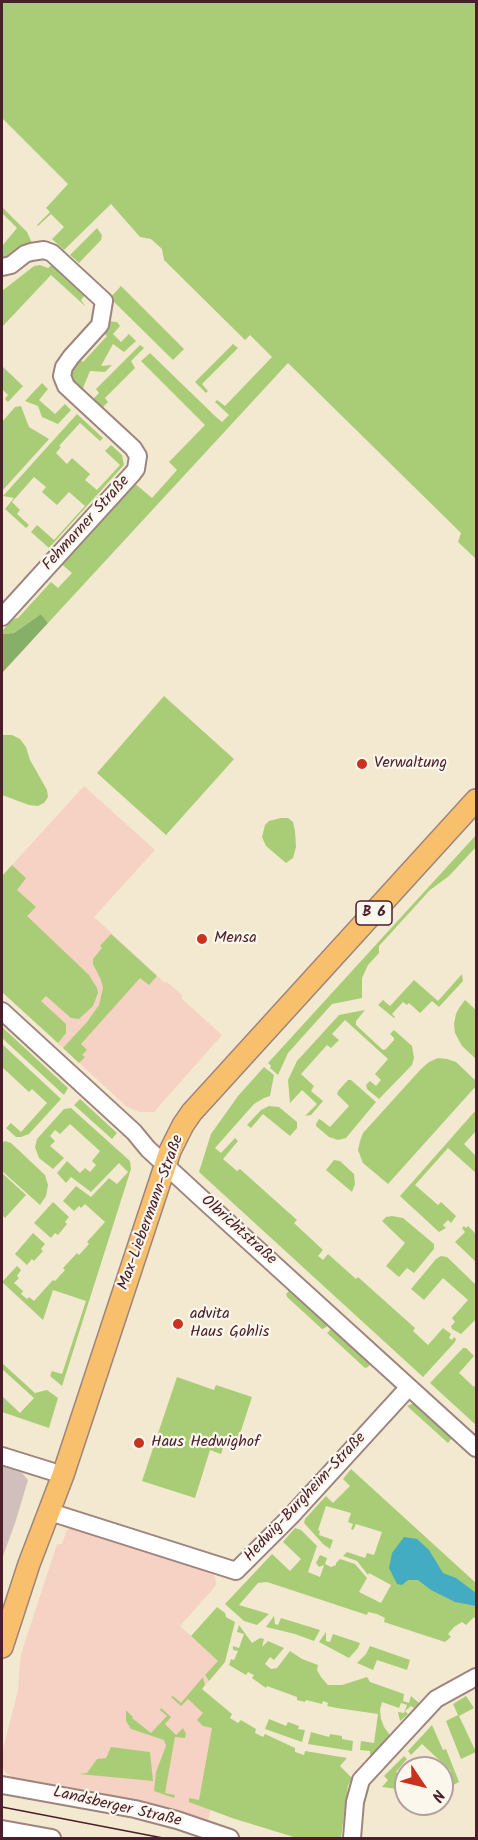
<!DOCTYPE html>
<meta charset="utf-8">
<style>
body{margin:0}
#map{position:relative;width:478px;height:1840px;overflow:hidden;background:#f3e9d0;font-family:Kalam,sans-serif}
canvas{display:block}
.frame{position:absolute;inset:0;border:3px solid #4a1f2b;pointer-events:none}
.north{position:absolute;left:394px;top:1756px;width:60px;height:60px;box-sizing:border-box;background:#fbf7ec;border:2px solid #b4a19f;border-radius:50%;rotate:125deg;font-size:16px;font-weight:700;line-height:24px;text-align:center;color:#4a1f2b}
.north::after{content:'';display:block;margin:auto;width:21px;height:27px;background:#c8321e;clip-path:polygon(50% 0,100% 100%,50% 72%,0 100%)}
</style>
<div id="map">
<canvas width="478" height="1840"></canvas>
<div class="frame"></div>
<div class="north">N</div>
</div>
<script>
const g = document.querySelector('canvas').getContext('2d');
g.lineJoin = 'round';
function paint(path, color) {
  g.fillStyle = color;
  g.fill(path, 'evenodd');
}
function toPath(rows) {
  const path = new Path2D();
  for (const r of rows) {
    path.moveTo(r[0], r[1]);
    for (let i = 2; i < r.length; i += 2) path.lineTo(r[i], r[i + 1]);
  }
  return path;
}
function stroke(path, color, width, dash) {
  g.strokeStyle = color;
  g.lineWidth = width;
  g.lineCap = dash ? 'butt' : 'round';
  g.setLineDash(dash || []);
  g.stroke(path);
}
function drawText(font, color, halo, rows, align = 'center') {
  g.font = font + ' Kalam,sans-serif';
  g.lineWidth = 4.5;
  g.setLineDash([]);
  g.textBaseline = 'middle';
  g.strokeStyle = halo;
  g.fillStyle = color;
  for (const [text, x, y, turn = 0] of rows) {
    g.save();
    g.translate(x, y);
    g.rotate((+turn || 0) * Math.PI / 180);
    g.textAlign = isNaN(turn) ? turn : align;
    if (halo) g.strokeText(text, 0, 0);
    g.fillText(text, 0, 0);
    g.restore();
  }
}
paint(toPath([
 [84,786,155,850,94,917,165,983,167,982,183,996,181,998,222,1035,154,1112,139,1112,126,1106,2,992,2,876],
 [71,1528,76,1528,88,1531,212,1573,215,1576,216,1585,213,1589,180,1626,223,1665,194,1698,227,1734,207,1825,16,1780,5,1772,3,1768,2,1752,18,1691,20,1661,23,1648,57,1544,62,1544,67,1530]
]), '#f5d2c3');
paint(toPath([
 [2,1466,22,1473,28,1480,16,1520,2,1559]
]), '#d1bfbd');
paint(toPath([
 [2,2,476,2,476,559,458,542,461,533,288,363,48,623,41,614,14,633,2,634,2,631,12,619,18,618,51,582,58,588,72,573,59,562,132,481,152,498,177,470,169,462,205,425,141,361,150,353,215,416,222,422,229,415,215,402,217,400,225,406,272,357,250,335,245,340,164,260,162,249,151,239,140,237,111,204,64,250,52,239,64,227,51,214,38,226,37,225,50,212,46,208,68,184,2,118],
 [2,207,27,232,32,243,27,244,21,250,7,259,2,258,2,246,17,228,2,213],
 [97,228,102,235,101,240,79,263,70,255],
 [53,264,85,295,81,300,86,307,51,275,2,327,2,291,34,266,40,265,48,268],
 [121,286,184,349,173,360,110,298],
 [105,321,117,322,120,326,113,334,121,342,129,334,136,341,124,352,113,344,101,366,112,365,105,372,90,371,83,388,87,394,85,396,73,386,68,370,75,356,83,362,107,336,99,329],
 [233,344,238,348,202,384,208,391,206,393,195,382],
 [140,345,144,348,131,361,135,368,105,398,108,402,100,410,90,402,99,393,96,389],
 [2,366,23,386,8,402,5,399,8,395,2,389],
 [42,383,48,389,39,400,55,414,65,404,71,410,58,424,42,417,38,406,25,401],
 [21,406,29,427,49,439,2,491,2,422,15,407],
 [77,414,103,438,100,441,80,423,59,446,61,447,56,453,67,464,72,458,90,474,85,480,97,490,120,465,105,451,111,445,122,455,124,465,49,548,31,532,37,525,54,540,85,506,69,492,57,505,42,492,46,487,34,477,12,502,20,510,17,514,29,525,26,528,5,509,14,498,3,496],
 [164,696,234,759,166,835,97,773],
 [2,735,12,735,20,739,26,747,30,760,47,790,48,797,44,803,38,806,29,805,2,795],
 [281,818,288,818,293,822,295,831,296,847,293,858,286,863,266,846,262,837,265,825,269,821],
 [476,835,476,847,449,876,430,890,379,946,379,953,368,965,362,978,362,998,332,1004,288,1053,278,1075,270,1068,271,1066,268,1063],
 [12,865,26,878,17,890,36,907,27,916,89,975,97,988,98,993,93,1006,79,1019,71,1018,46,996,41,1001,66,1024,66,1033,58,1043,2,992,2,876],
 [111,934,157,976,149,985,140,978,81,1044,87,1050,82,1055,85,1057,79,1063,63,1048,87,1022,99,1005,103,988,101,980,93,964,93,959,102,948,100,946],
 [462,974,463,981,439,1007,432,1001,420,1013,409,1003,407,1005,403,1002,392,1014,395,1017,394,1018,378,1005,383,1000,390,1006,414,980,438,1001],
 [465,1000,476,1010,476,1059,462,1046,455,1033,454,1024,456,1014,459,1008],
 [365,1010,356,1021,356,1025,383,1050,386,1049,394,1040,394,1038,390,1034,394,1030,412,1046,414,1058,412,1065,379,1099,367,1089,366,1085,370,1081,376,1086,381,1080,375,1074,388,1059,345,1020,332,1034,339,1040,331,1048,327,1045,301,1074,314,1086,311,1091,323,1101,311,1115,305,1116,317,1104,302,1090,290,1103,288,1080,297,1061,339,1015],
 [2,1027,68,1088,64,1095,2,1038],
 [2,1044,61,1099,29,1134,21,1137,16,1137,6,1128,11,1123,21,1132,47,1103,32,1089,29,1092,2,1067],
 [438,1058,447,1059,456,1062,476,1081,476,1086,388,1184,363,1163,358,1150,360,1141,363,1133,421,1069,429,1062],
 [264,1067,274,1075,270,1096,264,1098,254,1104,215,1148,221,1153,235,1138,238,1141,223,1159,237,1171,240,1169,297,1220,294,1223,323,1250,318,1256,323,1260,328,1254,356,1279,358,1277,415,1328,413,1331,428,1345,443,1328,451,1334,449,1338,452,1340,454,1337,456,1339,455,1342,423,1377,199,1172,211,1134,238,1096],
 [348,1080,351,1080,376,1102,346,1138,338,1140,329,1137,316,1126,316,1124,319,1119,321,1120,330,1127,349,1106,337,1094,338,1091],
 [80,1099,117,1133,112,1139,74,1105],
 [269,1106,279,1107,297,1122,297,1128,290,1136,263,1114,251,1128,247,1125,261,1110],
 [71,1108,130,1161,131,1169,62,1386,50,1376,52,1371,62,1374,86,1301,53,1290,43,1320,2,1282,17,1266,21,1270,17,1276,19,1278,14,1283,23,1291,21,1294,27,1299,29,1297,34,1301,53,1280,55,1281,65,1270,63,1268,77,1253,79,1255,89,1244,87,1242,105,1222,85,1204,81,1208,79,1206,74,1211,63,1201,76,1186,91,1197,109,1178,117,1184,128,1172,119,1163,91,1192,71,1177,66,1183,57,1173,67,1161,80,1173,85,1168,90,1172,96,1165,92,1161,100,1151,70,1124,60,1134,55,1130,50,1136,55,1141,50,1146,64,1158,53,1169,39,1158,35,1147,37,1139,64,1109],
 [476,1110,476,1131,464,1144,476,1156,476,1173,448,1148,415,1185,438,1205,441,1202,456,1216,451,1223,448,1220,443,1225,446,1228,439,1232,400,1196],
 [5,1141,11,1143,45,1175,48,1185,47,1191,46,1196,40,1205,2,1171,2,1143],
 [334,1160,340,1161,354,1174,355,1184,352,1192,326,1170],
 [2,1173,26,1195,5,1218,2,1215],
 [53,1202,69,1217,65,1222,67,1224,58,1235,55,1233,51,1238,34,1223],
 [392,1216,403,1218,434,1244,434,1249,414,1273,407,1268,399,1277,386,1266,405,1243,382,1221,386,1217],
 [464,1226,466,1228,468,1226,476,1234,476,1262,455,1242,465,1232,462,1228],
 [33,1233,45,1244,41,1249,43,1251,34,1261,32,1259,27,1265,15,1254],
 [441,1256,447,1257,476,1285,476,1319,461,1334,452,1329,451,1326,455,1322,452,1318,468,1300,443,1278,424,1300,411,1289,436,1259],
 [290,1290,329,1324,325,1328,322,1329,287,1297,286,1294],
 [332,1328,371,1363,368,1367,365,1368,327,1333],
 [463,1348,466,1348,474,1356,459,1373,474,1387,476,1384,476,1425,430,1383],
 [2,1363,35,1393,47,1390,58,1398,49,1428,2,1412,2,1396,20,1413,34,1398,2,1369],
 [177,1377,214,1390,216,1385,252,1397,235,1449,224,1445,221,1454,210,1450,195,1498,142,1481],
 [414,1403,452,1438,448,1443,407,1406],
 [351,1469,476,1583,476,1620,474,1617,466,1625,462,1622,454,1627,448,1634,451,1637,445,1642,384,1622,385,1618,377,1614,368,1612,367,1615,267,1582,258,1583,239,1605,269,1614,257,1625,244,1621,225,1604,272,1554,290,1571,301,1559,283,1542,295,1528,301,1530,317,1546,308,1572,320,1577,324,1565,319,1567,316,1563,320,1555,327,1558,325,1564,331,1567,336,1565,336,1563,340,1559,355,1564,367,1578,359,1592,381,1603,391,1585,369,1573,368,1575,357,1561,343,1556,347,1552,365,1558,367,1553,374,1555,382,1532,356,1524,353,1530,351,1529,353,1524,348,1522,351,1513,326,1506,318,1530,320,1531,319,1535,333,1540,330,1549,323,1544,304,1523,305,1519,326,1496,333,1503,350,1486,343,1479],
 [217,1607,225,1613,226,1617,235,1622,225,1662,209,1681,205,1675,218,1661,191,1636],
 [274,1616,275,1624,278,1625,281,1618,320,1630,314,1641,295,1634,266,1627],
 [239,1625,252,1643,260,1638,264,1639,262,1647,268,1641,284,1648,274,1660,270,1657,265,1664,271,1669,277,1668,290,1651,302,1659,318,1665,317,1670,321,1677,328,1685,342,1685,367,1677,370,1682,404,1694,403,1701,409,1703,411,1696,419,1703,414,1708,411,1706,405,1711,408,1714,400,1721,398,1712,404,1713,407,1705,401,1703,399,1708,382,1702,380,1710,381,1719,384,1727,390,1735,373,1754,370,1755,370,1751,360,1750,361,1741,374,1743,378,1714,337,1708,327,1706,328,1703,323,1701,322,1704,306,1700,305,1702,297,1700,297,1697,267,1686,266,1688,252,1678,254,1675,248,1672,246,1675,229,1665,231,1659,234,1660,238,1651,233,1650,233,1646,239,1648,244,1634,237,1632],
 [326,1632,326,1641,330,1642,333,1634,360,1643,358,1648,349,1658,319,1642],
 [370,1646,410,1660,407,1670,377,1660,373,1670,357,1663,366,1654],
 [203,1677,205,1685,202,1689,232,1714,230,1718,238,1723,241,1720,256,1729,255,1733,263,1737,265,1734,295,1748,295,1752,304,1755,305,1751,347,1758,340,1766,352,1778,348,1786,341,1838,297,1838,232,1818,189,1802,189,1798,199,1800,212,1728,203,1726,197,1720,203,1713,188,1699,181,1706,171,1697,173,1696,181,1703],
 [466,1696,474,1708,459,1716,476,1752,461,1759,446,1721,458,1715,453,1704],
 [161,1708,171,1717,165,1724,176,1735,183,1728,186,1734,185,1738,175,1737,165,1793,175,1795,174,1798,154,1791,156,1772,166,1746,164,1740,131,1729,126,1721,126,1710,133,1717,132,1718,151,1733,167,1716,160,1710],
 [269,1719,286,1726,288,1722,299,1726,298,1729,305,1730,302,1742,265,1729],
 [432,1725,443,1750,446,1749,459,1782,444,1790,442,1797,442,1782,451,1771,422,1744,411,1755,408,1751],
 [311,1732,329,1737,330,1734,342,1736,342,1739,353,1741,352,1751,308,1744],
 [111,1747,150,1752,153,1781,79,1774,87,1773,97,1759,106,1758],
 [404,1756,407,1759,396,1772,401,1776,398,1780,403,1784,406,1781,406,1790,382,1787,388,1780,384,1776]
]), '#a9cd77');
paint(toPath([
 [41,614,48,623,2,673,2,634,14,633]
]), '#86b068');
paint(toPath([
 [404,1537,417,1539,429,1550,443,1573,456,1578,476,1593,476,1606,455,1602,431,1590,418,1580,408,1580,402,1585,397,1584,389,1568,392,1553]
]), '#43abc2');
const minor = toPath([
 [2,267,11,265,25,254,31,252,44,250,52,253,104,301,100,325,71,357,64,367,62,376,66,386,133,448,138,456,136,469,133,473,2,617],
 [2,1011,134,1132,148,1149,200,1197,476,1448],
 [2,1456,63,1475],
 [50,1512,236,1571,291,1516,409,1387],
 [2,1785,135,1809,177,1820,230,1838],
 [2,1829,52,1838],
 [352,1838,355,1802,361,1780,436,1699,476,1677]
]);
const major = toPath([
 [2,1647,29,1564,63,1475,170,1151,183,1125,192,1112,213,1089,476,800]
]);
stroke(minor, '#9e847e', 20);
stroke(major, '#9e847e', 24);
stroke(minor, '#fff', 16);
stroke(major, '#f8bf6c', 21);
stroke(toPath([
 [2,1807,163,1838]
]), '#4a1f2b', 1.5);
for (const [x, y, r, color] of [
 [362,764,6,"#c8321e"],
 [202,939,6,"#c8321e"],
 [178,1324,6,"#c8321e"],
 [139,1443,6,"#c8321e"]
]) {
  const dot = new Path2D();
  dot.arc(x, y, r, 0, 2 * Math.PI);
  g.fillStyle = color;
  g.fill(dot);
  stroke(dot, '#fbf7ec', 2);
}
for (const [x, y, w] of [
 [374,913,36]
]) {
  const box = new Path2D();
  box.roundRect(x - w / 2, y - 12, w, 24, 4.5);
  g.fillStyle = '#fbf7ec';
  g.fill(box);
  stroke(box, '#4a1f2b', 1.5);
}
drawText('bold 15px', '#4a1f2b', null, [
 ["B 6",374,913]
]);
drawText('16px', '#4a1f2b', '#fbf7ec', [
 ["Fehmarner Straße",87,524,-48],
 ["Max-Liebermann-Straße",152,1213,-70],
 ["Olbrichtstraße",238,1231,42],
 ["Hedwig-Burgheim-Straße",306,1498,-47],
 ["Landsberger Straße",117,1808,13]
]);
drawText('16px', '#4a1f2b', '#fbf7ec', [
 ["Verwaltung",374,764],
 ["Mensa",214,939],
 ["advita",190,1315],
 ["Haus Gohlis",190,1333],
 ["Haus Hedwighof",151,1443]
], 'left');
</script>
